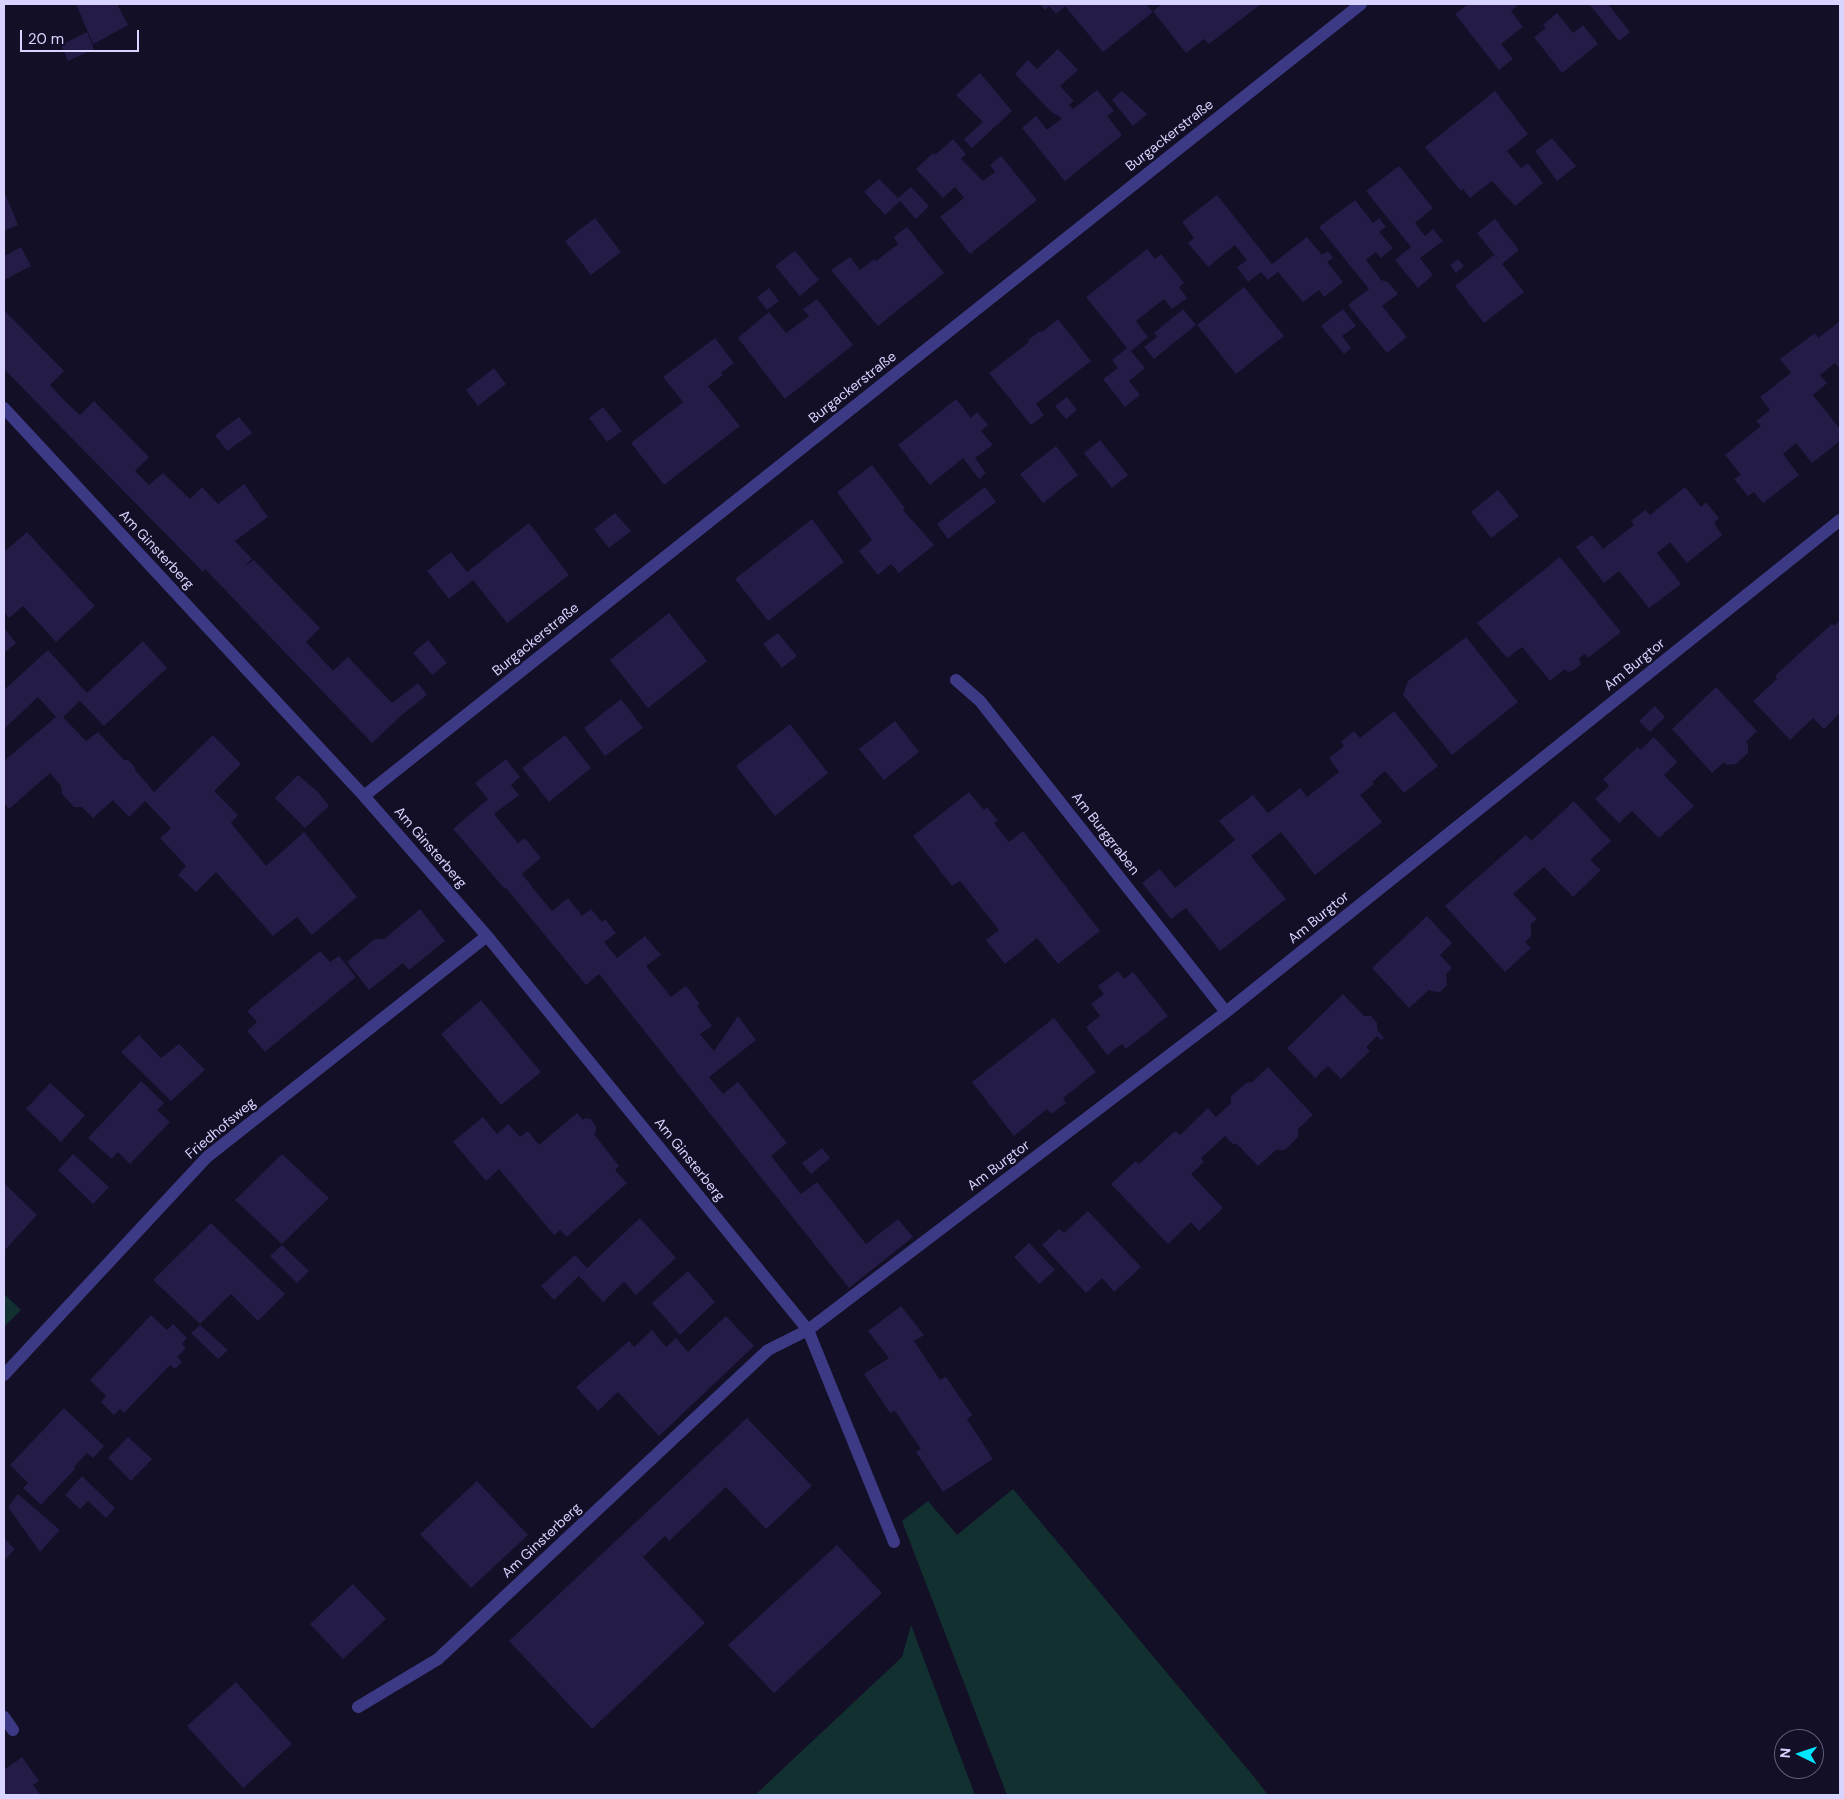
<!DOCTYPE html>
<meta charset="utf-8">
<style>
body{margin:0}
#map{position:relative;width:1844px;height:1799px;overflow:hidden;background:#130f26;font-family:"DM Sans",sans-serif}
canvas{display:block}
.frame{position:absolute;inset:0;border:5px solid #d9d4ff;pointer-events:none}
.north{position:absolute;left:1774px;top:1729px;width:50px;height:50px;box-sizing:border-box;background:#130f26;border:1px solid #625e7d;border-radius:50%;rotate:274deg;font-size:14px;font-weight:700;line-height:20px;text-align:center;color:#d9d4ff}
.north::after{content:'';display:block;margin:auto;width:18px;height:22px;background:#00e5ff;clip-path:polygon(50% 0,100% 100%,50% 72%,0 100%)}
.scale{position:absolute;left:20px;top:30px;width:119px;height:22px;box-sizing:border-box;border:2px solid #d9d4ff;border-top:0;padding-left:6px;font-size:15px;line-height:18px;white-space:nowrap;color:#d9d4ff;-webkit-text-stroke:4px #130f26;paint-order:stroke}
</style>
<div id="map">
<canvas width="1844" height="1799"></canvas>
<div class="frame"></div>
<div class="north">N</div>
<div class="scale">20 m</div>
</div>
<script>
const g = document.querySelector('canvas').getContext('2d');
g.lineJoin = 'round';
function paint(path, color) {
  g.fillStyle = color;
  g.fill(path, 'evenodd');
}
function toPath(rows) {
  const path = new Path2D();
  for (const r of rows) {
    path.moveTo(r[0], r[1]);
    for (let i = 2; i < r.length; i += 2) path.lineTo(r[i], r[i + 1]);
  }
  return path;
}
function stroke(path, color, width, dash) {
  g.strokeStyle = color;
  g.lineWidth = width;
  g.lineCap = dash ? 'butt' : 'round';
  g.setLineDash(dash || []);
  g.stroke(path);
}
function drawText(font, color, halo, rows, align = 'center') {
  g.font = font + ' "DM Sans",sans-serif';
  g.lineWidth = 5;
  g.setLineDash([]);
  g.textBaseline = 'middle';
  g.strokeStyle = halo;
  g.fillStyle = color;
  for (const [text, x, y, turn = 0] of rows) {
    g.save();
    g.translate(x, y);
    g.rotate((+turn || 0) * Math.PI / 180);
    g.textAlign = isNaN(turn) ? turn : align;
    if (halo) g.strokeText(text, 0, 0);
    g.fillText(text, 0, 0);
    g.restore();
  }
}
paint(toPath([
 [4,1294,21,1310,4,1327],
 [1013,1489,1255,1778,1268,1795,1007,1795,902,1521,928,1501,957,1535],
 [911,1625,975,1795,755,1795,902,1657]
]), '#12302f');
paint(toPath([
 [76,4,117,4,128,25,93,44],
 [1040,4,1146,4,1153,12,1103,52,1065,6,1056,14,1049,6,1045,10],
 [1162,4,1261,4,1209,44,1204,39,1186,53,1153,11],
 [1468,4,1514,4,1517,6,1511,11,1523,27,1501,44,1513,59,1499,70,1455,14],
 [1589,4,1608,4,1630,32,1619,41],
 [1557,13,1573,33,1583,25,1598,44,1562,73,1534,37,1546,28,1543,25],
 [87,32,94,49,68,61,61,45],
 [1058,49,1078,70,1060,86,1074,101,1069,105,1073,109,1097,90,1114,111,1107,116,1122,135,1065,181,1022,128,1036,116,1047,130,1062,118,1050,111,1015,74,1028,60,1037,69],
 [980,73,1012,111,972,148,964,139,983,122,956,95],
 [1122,91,1147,114,1133,126,1112,100],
 [1495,91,1528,134,1507,151,1521,168,1528,163,1543,183,1515,206,1492,181,1470,198,1463,189,1461,191,1425,147],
 [1552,138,1576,166,1557,181,1535,151],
 [953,139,966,154,961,159,983,181,995,172,990,165,1001,156,1037,200,970,254,940,217,964,198,955,187,943,198,916,169,933,153,935,155],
 [1399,166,1433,208,1415,223,1425,236,1433,229,1443,241,1420,258,1433,275,1418,288,1395,260,1411,247,1366,191],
 [879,179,898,198,911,187,929,206,916,219,900,201,885,215,864,192],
 [4,191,18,225,4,231],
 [1217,195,1272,264,1307,237,1322,255,1328,251,1333,258,1327,262,1343,282,1324,297,1319,290,1303,302,1278,272,1268,280,1261,272,1248,282,1237,267,1247,260,1235,245,1208,267,1188,243,1194,238,1182,222],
 [1355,200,1373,223,1379,218,1386,227,1379,232,1393,248,1381,258,1376,252,1366,260,1381,280,1388,282,1398,294,1382,306,1407,337,1387,353,1348,305,1369,289,1319,227],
 [595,218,621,252,591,275,565,241],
 [1495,219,1519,250,1502,264,1524,292,1484,323,1455,286,1494,255,1498,259,1477,233],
 [907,227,944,273,878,326,831,270,850,257,860,270,874,259,876,261,898,244,894,237],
 [21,247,31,266,4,280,4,256],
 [1147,249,1155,259,1161,254,1184,283,1179,287,1187,298,1172,309,1164,299,1136,321,1148,337,1131,351,1145,368,1129,381,1140,395,1125,407,1103,379,1118,368,1112,360,1127,348,1086,297],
 [795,251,819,280,800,296,775,266],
 [1458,259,1464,266,1456,273,1450,265],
 [1244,287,1284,336,1236,374,1197,325],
 [769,288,779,301,767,310,757,297],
 [817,299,853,345,785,399,738,338,769,312,786,333,809,316,803,309],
 [1183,309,1196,325,1154,359,1144,347,1157,337,1154,333],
 [1343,309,1356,326,1342,336,1351,348,1344,354,1321,326],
 [4,310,64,371,50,385,64,400,80,415,94,401,149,457,135,471,149,485,163,473,190,499,202,487,218,504,244,484,268,517,235,541,252,559,243,567,254,560,320,628,306,642,333,671,348,657,392,703,418,683,427,695,403,714,372,743,205,569,203,572,4,369],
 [1058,319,1091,361,1036,404,1044,415,1031,425,989,373,1029,342,1028,340,1040,331,1042,332],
 [1840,321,1840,369,1835,363,1820,375,1827,383,1813,395,1840,429,1840,441,1812,463,1796,443,1783,454,1799,475,1763,503,1754,492,1748,496,1734,479,1741,475,1725,455,1761,426,1756,421,1770,410,1760,397,1791,373,1780,359,1815,333,1818,338],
 [715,338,734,363,721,373,723,375,708,386,740,426,664,485,631,443,683,402,663,377],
 [494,368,506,384,478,406,466,390],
 [1067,397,1077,410,1066,419,1055,406],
 [956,399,971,418,977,412,988,425,981,431,993,445,975,458,986,473,979,479,963,458,930,485,898,445],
 [603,407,622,431,607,442,589,418],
 [239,417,252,433,227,451,215,435],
 [1100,440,1128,475,1112,488,1084,453],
 [1056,446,1078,475,1043,503,1020,474],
 [872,465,901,503,905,508,903,510,934,545,899,573,891,564,878,575,859,551,872,540,837,492],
 [985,487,996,502,948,539,937,524],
 [1685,487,1701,507,1706,502,1719,518,1714,523,1722,535,1687,563,1670,542,1657,553,1681,584,1649,608,1619,571,1604,583,1576,547,1592,535,1603,549,1634,525,1631,521,1645,510,1650,515],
 [1498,490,1519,516,1491,538,1471,512],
 [615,513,631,531,609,548,594,529],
 [812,519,844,562,768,621,735,579],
 [529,523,569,575,507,623,473,580,449,599,427,571,451,552,467,572],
 [27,532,95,606,56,642,23,606,9,618,4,612,4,552],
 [1560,557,1621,632,1588,658,1585,654,1579,658,1581,665,1572,671,1568,672,1565,669,1550,681,1522,647,1507,658,1477,623],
 [669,613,707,661,648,708,610,660],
 [1840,620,1840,713,1824,729,1813,718,1790,740,1753,701,1777,679,1775,676,1803,650,1832,624,1834,626],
 [4,628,16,643,4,653],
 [778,633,797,656,782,668,763,644],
 [1466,637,1518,702,1452,755,1403,695,1408,681],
 [428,640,447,663,432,675,413,653],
 [143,641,167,668,104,726,80,701,63,717,86,741,98,732,124,760,128,760,134,766,135,770,154,792,213,735,241,764,214,791,238,815,231,823,266,866,304,832,357,897,312,935,297,917,273,936,216,872,196,892,178,875,186,866,160,838,171,828,145,801,129,817,113,800,93,818,82,807,74,807,62,794,61,786,50,773,9,809,4,803,4,761,56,717,38,697,4,729,4,690,48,650,87,693],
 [1716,687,1757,731,1746,742,1748,744,1748,753,1736,764,1726,765,1724,762,1712,773,1672,729],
 [621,699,643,728,605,756,584,728],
 [1655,706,1665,717,1650,732,1639,721],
 [1394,711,1438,766,1404,793,1385,771,1372,782,1374,784,1360,795,1382,822,1315,875,1281,832,1251,856,1286,899,1220,951,1186,908,1171,919,1142,883,1160,869,1175,888,1235,840,1219,821,1253,795,1268,813,1300,788,1307,797,1339,772,1329,758,1344,746,1341,742,1354,731,1360,738],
 [895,721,919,752,884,780,859,749],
 [790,724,828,773,775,816,736,766],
 [565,735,591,768,549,802,522,768],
 [1654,737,1677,762,1664,775,1694,806,1659,838,1632,811,1619,823,1595,799,1609,786,1603,779,1638,747,1640,750],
 [506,759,520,777,511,785,519,795,494,814,518,843,525,838,541,858,522,874,537,893,552,911,568,898,582,916,591,909,602,922,605,919,616,933,604,942,617,958,645,936,661,955,646,966,671,997,686,986,700,1004,697,1006,712,1026,700,1034,714,1051,738,1016,756,1040,709,1077,723,1094,738,1082,787,1143,771,1156,801,1194,817,1182,866,1244,898,1219,913,1237,849,1288,599,974,586,985,506,888,505,889,453,829,488,799,475,783],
 [298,775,317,791,329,806,305,828,275,798],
 [969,792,984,810,987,807,998,821,994,823,1009,842,1023,831,1100,931,1058,964,1037,938,1005,964,986,940,999,930,960,881,952,886,913,836],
 [1574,801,1611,841,1590,860,1601,870,1573,897,1544,867,1513,894,1537,919,1531,924,1531,936,1525,942,1531,948,1505,972,1445,906,1526,835,1531,841],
 [420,909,445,941,409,970,403,963,369,990,347,962,375,939,384,939],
 [1427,916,1452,943,1440,955,1452,968,1446,974,1447,985,1440,992,1431,991,1429,990,1409,1008,1372,968],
 [320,951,330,962,339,956,356,977,265,1052,247,1031,257,1022,247,1011],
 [1118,971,1124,979,1133,972,1168,1016,1126,1049,1122,1044,1107,1055,1086,1027,1100,1016,1091,1004,1104,994,1098,986],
 [1343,994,1364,1016,1371,1016,1377,1023,1377,1030,1384,1038,1381,1040,1377,1036,1366,1047,1370,1051,1341,1079,1328,1066,1315,1078,1287,1048],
 [481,1000,541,1072,501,1105,441,1034],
 [1054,1018,1096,1072,1063,1098,1066,1103,1051,1114,1047,1109,1014,1136,972,1082],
 [139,1035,161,1058,179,1044,205,1070,171,1101,121,1052],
 [1268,1067,1313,1115,1298,1129,1298,1137,1285,1150,1276,1150,1258,1166,1237,1144,1233,1144,1225,1136,1201,1158,1204,1162,1191,1174,1223,1208,1199,1231,1191,1222,1168,1244,1111,1184,1136,1161,1139,1164,1175,1131,1180,1135,1208,1108,1216,1117,1231,1103,1231,1096,1246,1083,1252,1082],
 [141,1081,164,1103,157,1110,170,1122,130,1164,118,1152,112,1159,88,1138],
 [50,1083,85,1115,61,1142,26,1109],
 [577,1113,583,1120,585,1118,591,1119,596,1127,596,1132,594,1134,619,1166,615,1170,627,1183,567,1237,560,1230,554,1235,499,1169,486,1181,453,1142,483,1117,497,1134,508,1124,520,1137,528,1131,539,1145],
 [822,1148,830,1158,811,1174,802,1163],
 [73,1154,109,1187,93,1204,58,1170],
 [282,1154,329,1198,282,1244,235,1200],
 [4,1183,37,1215,4,1251],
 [1088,1211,1141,1267,1114,1292,1102,1278,1086,1293,1042,1245,1059,1229,1064,1233],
 [640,1218,676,1258,636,1295,624,1282,603,1302,579,1276,554,1300,541,1286,575,1255,587,1268],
 [211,1223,285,1294,258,1321,231,1294,200,1324,153,1280],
 [1029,1243,1055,1270,1039,1284,1014,1257],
 [282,1245,309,1271,297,1283,270,1256],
 [688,1271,715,1302,680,1335,652,1303],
 [901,1306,924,1335,914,1341,940,1380,946,1377,972,1415,967,1419,993,1459,943,1492,916,1452,921,1449,895,1411,890,1413,864,1374,889,1358,868,1331],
 [151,1315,167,1330,173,1324,187,1338,182,1344,186,1348,177,1357,182,1362,175,1369,170,1365,124,1413,120,1409,114,1415,101,1402,106,1396,90,1380],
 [726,1316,754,1346,659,1436,618,1392,598,1411,576,1387,629,1341,634,1347,652,1330,666,1347,676,1338,688,1352],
 [200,1325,228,1350,218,1359,191,1333],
 [64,1408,104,1446,93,1458,87,1453,74,1467,75,1469,41,1505,23,1488,28,1483,10,1465],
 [747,1418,812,1486,766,1529,726,1487,669,1541,665,1536,643,1557,705,1623,592,1729,509,1641],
 [128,1437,152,1459,131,1481,108,1458],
 [82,1476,115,1508,106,1518,88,1501,80,1509,65,1495],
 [477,1481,528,1535,471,1588,420,1534],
 [18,1494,60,1530,40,1552,8,1507],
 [4,1538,15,1549,4,1561],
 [837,1545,882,1593,774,1693,728,1645],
 [353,1584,386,1619,343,1659,310,1624],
 [236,1682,292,1744,243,1788,187,1726],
 [22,1757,39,1781,33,1785,41,1795,4,1795,4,1770]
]), '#241b47');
stroke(toPath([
 [358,1707,438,1659,768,1350,808,1330],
 [4,1717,13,1730]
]), '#3d3a85', 12);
stroke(toPath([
 [4,408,364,796,487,936,808,1330,894,1542],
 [956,680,980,701,1226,1012],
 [364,796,1361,4],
 [808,1330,1226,1012,1840,520],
 [4,1375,207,1157,487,936]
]), '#3d3a85', 12);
drawText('14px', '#d9d4ff', '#130f26', [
 ["Burgackerstraße",1170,136,-38],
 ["Burgackerstraße",853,388,-38],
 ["Am Ginsterberg",156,550,47],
 ["Burgackerstraße",536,640,-39],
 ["Am Burgtor",1635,665,-39],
 ["Am Burggraben",1105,834,52],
 ["Am Ginsterberg",430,848,49],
 ["Am Burgtor",1319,918,-39],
 ["Friedhofsweg",221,1129,-40],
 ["Am Ginsterberg",689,1160,51],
 ["Am Burgtor",999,1166,-37],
 ["Am Ginsterberg",542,1541,-43]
]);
</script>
